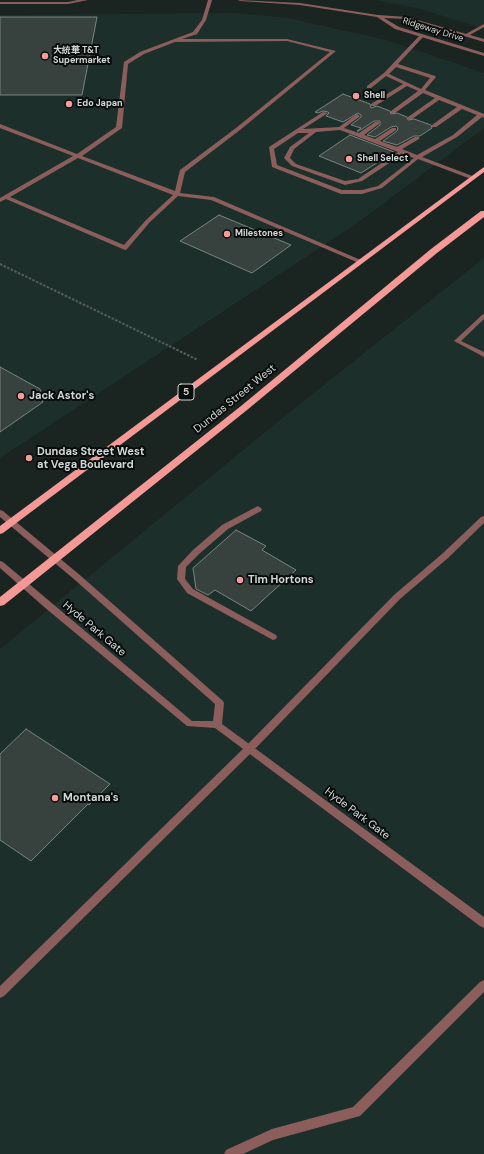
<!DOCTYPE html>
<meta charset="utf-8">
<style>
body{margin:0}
canvas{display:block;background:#1a2421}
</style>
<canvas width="484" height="1154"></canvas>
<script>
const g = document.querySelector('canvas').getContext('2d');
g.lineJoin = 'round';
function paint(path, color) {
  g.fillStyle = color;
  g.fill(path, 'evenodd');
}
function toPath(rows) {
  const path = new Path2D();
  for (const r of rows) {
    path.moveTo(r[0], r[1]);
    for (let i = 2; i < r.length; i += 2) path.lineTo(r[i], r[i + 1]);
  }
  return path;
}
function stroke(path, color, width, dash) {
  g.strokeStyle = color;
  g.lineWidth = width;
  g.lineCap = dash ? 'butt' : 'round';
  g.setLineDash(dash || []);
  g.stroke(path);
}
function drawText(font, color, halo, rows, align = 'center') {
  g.font = font + ' "DM Sans","Noto Sans SC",sans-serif';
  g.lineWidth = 4;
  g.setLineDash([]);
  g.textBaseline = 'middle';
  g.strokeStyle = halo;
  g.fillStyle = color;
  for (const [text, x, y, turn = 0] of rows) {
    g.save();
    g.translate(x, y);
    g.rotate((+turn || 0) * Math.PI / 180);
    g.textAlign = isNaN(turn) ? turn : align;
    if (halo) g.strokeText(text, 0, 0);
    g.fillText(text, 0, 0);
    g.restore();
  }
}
paint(toPath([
 [375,0,484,0,484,29,421,9],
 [235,13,288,18,386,40,484,73,484,128,356,224,0,458,0,15],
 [484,258,484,1154,0,1154,0,649,285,416]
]), '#1d2f2b');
const building = toPath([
 [0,17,97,17,82,95,0,95,0,17],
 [343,94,370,104,371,108,377,106,390,111,391,114,397,113,407,117,408,120,414,119,431,125,432,128,420,136,414,136,397,145,383,141,397,131,398,128,396,126,391,127,375,137,367,135,380,125,380,121,374,121,359,131,357,131,361,128,351,125,361,117,361,115,358,113,343,122,326,116,329,113,328,112,323,111,318,113,315,112,343,94],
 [350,135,394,152,361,173,319,156,350,135],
 [219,215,291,245,252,273,180,241,219,215],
 [0,367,40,389,43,402,0,432,0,367],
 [236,530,266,546,262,550,296,570,251,611,215,590,208,595,196,589,193,568,236,530],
 [26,729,110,784,89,805,88,804,31,861,0,840,0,754,26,729]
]);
paint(building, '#37423f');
stroke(building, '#778480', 1);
stroke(toPath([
 [0,264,198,360]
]), '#555e5c', 2, [2.5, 1.5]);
paint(toPath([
 [208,0,212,0,206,20,197,34,182,39,287,39,336,51,240,130,185,172,180,193,214,197,363,261,363,263,359,263,211,200,178,196,150,222,127,249,125,250,6,199,0,202,0,198,73,156,0,128,0,124,77,154,116,127,124,62,140,52,193,32,202,20,208,0],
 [287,41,330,52,236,128,180,170,175,191,82,156,122,128,128,64,144,54,175,42,287,41],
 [78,158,173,195,146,220,124,245,10,197,78,158],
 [484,24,484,27,468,36,464,35,484,24],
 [420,35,424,36,398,64,435,76,436,77,425,90,484,114,484,118,482,117,457,137,422,157,475,177,475,179,471,179,418,159,382,188,362,194,341,194,272,167,269,147,323,112,328,113,303,129,339,127,357,114,360,116,359,117,344,128,359,133,375,122,379,122,379,124,364,135,375,139,392,128,396,128,396,130,380,141,397,147,415,137,419,137,419,139,402,149,417,155,453,135,477,115,462,109,436,127,432,127,432,125,457,107,439,100,412,119,408,119,408,117,435,98,423,93,395,113,391,113,391,111,418,91,407,86,375,106,371,106,371,104,403,84,386,76,371,88,367,88,367,86,384,73,420,35],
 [396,67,430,78,421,89,389,74,396,67],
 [340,130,398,152,358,179,345,181,296,164,290,158,294,149,316,132,340,130],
 [298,133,309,133,290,147,284,158,292,166,345,185,362,181,403,154,414,158,378,186,362,190,342,190,277,165,274,149,298,133],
 [484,314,484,319,461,341,484,352,484,357,454,341,482,315,484,314],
 [258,506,262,509,261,511,228,529,199,554,186,567,185,579,193,589,276,635,277,637,276,639,273,640,187,593,177,579,178,566,193,550,222,525,258,506],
 [484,516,484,523,448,558,400,599,252,752,4,996,0,998,0,986,246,746,394,595,442,554,481,517,484,516],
 [484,980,484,992,360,1116,273,1140,243,1154,224,1154,226,1150,272,1129,353,1107,480,982,484,980]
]), '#8b5e5c');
paint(toPath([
 [78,0,88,0,68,4,0,4,0,2,68,2,78,0],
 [238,0,300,3,378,15,407,17,484,39,484,42,407,19,384,18,399,27,484,53,484,56,395,29,377,17,300,5,240,1,238,0],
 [0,510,3,511,81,576,223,701,224,703,222,724,484,917,484,928,480,926,215,728,187,726,43,606,0,568,0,561,3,562,192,721,213,721,215,704,75,580,0,517,0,510]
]), '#8b5e5c');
paint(toPath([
 [484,167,484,172,3,533,0,534,0,526,484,167],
 [481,211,484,211,484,217,437,253,247,410,4,605,0,606,0,597,241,406,431,249,481,211]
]), '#f59997');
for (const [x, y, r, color] of [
 [45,56,4,"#f59b99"],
 [356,96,4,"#f59b99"],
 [69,104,4,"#f59b99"],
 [349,159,4,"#f59b99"],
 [227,234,4,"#f59b99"],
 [21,396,4,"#f59b99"],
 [29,458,4,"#f59b99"],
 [240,580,4,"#f59b99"],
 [55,798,4,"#f59b99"]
]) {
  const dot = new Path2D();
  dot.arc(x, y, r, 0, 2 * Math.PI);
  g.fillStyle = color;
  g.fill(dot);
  stroke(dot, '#080c0b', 1.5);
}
drawText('9px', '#d1d8d6', '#080c0b', [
 ["Ridgeway Drive",433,30,17]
]);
drawText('bold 9px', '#d1d8d6', '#080c0b', [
 ["大統華 T&T",53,51],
 ["Supermarket",53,61],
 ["Shell",364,96],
 ["Edo Japan",77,104],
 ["Shell Select",357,159],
 ["Milestones",235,234]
], 'left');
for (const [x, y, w] of [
 [186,392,16]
]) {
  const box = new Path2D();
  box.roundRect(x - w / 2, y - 8, w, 16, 3);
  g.fillStyle = '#080c0b';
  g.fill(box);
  stroke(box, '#d1d8d6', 1);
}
drawText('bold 10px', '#d1d8d6', null, [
 ["5",186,392]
]);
drawText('bold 11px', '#d1d8d6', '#080c0b', [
 ["Jack Astor's",29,396],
 ["Dundas Street West",37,452],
 ["at Vega Boulevard",37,465],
 ["Tim Hortons",248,580],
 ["Montana's",63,798]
], 'left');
drawText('11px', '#d1d8d6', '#080c0b', [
 ["Dundas Street West",235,399,-39],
 ["Hyde Park Gate",94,629,40],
 ["Hyde Park Gate",357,814,37]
]);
</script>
